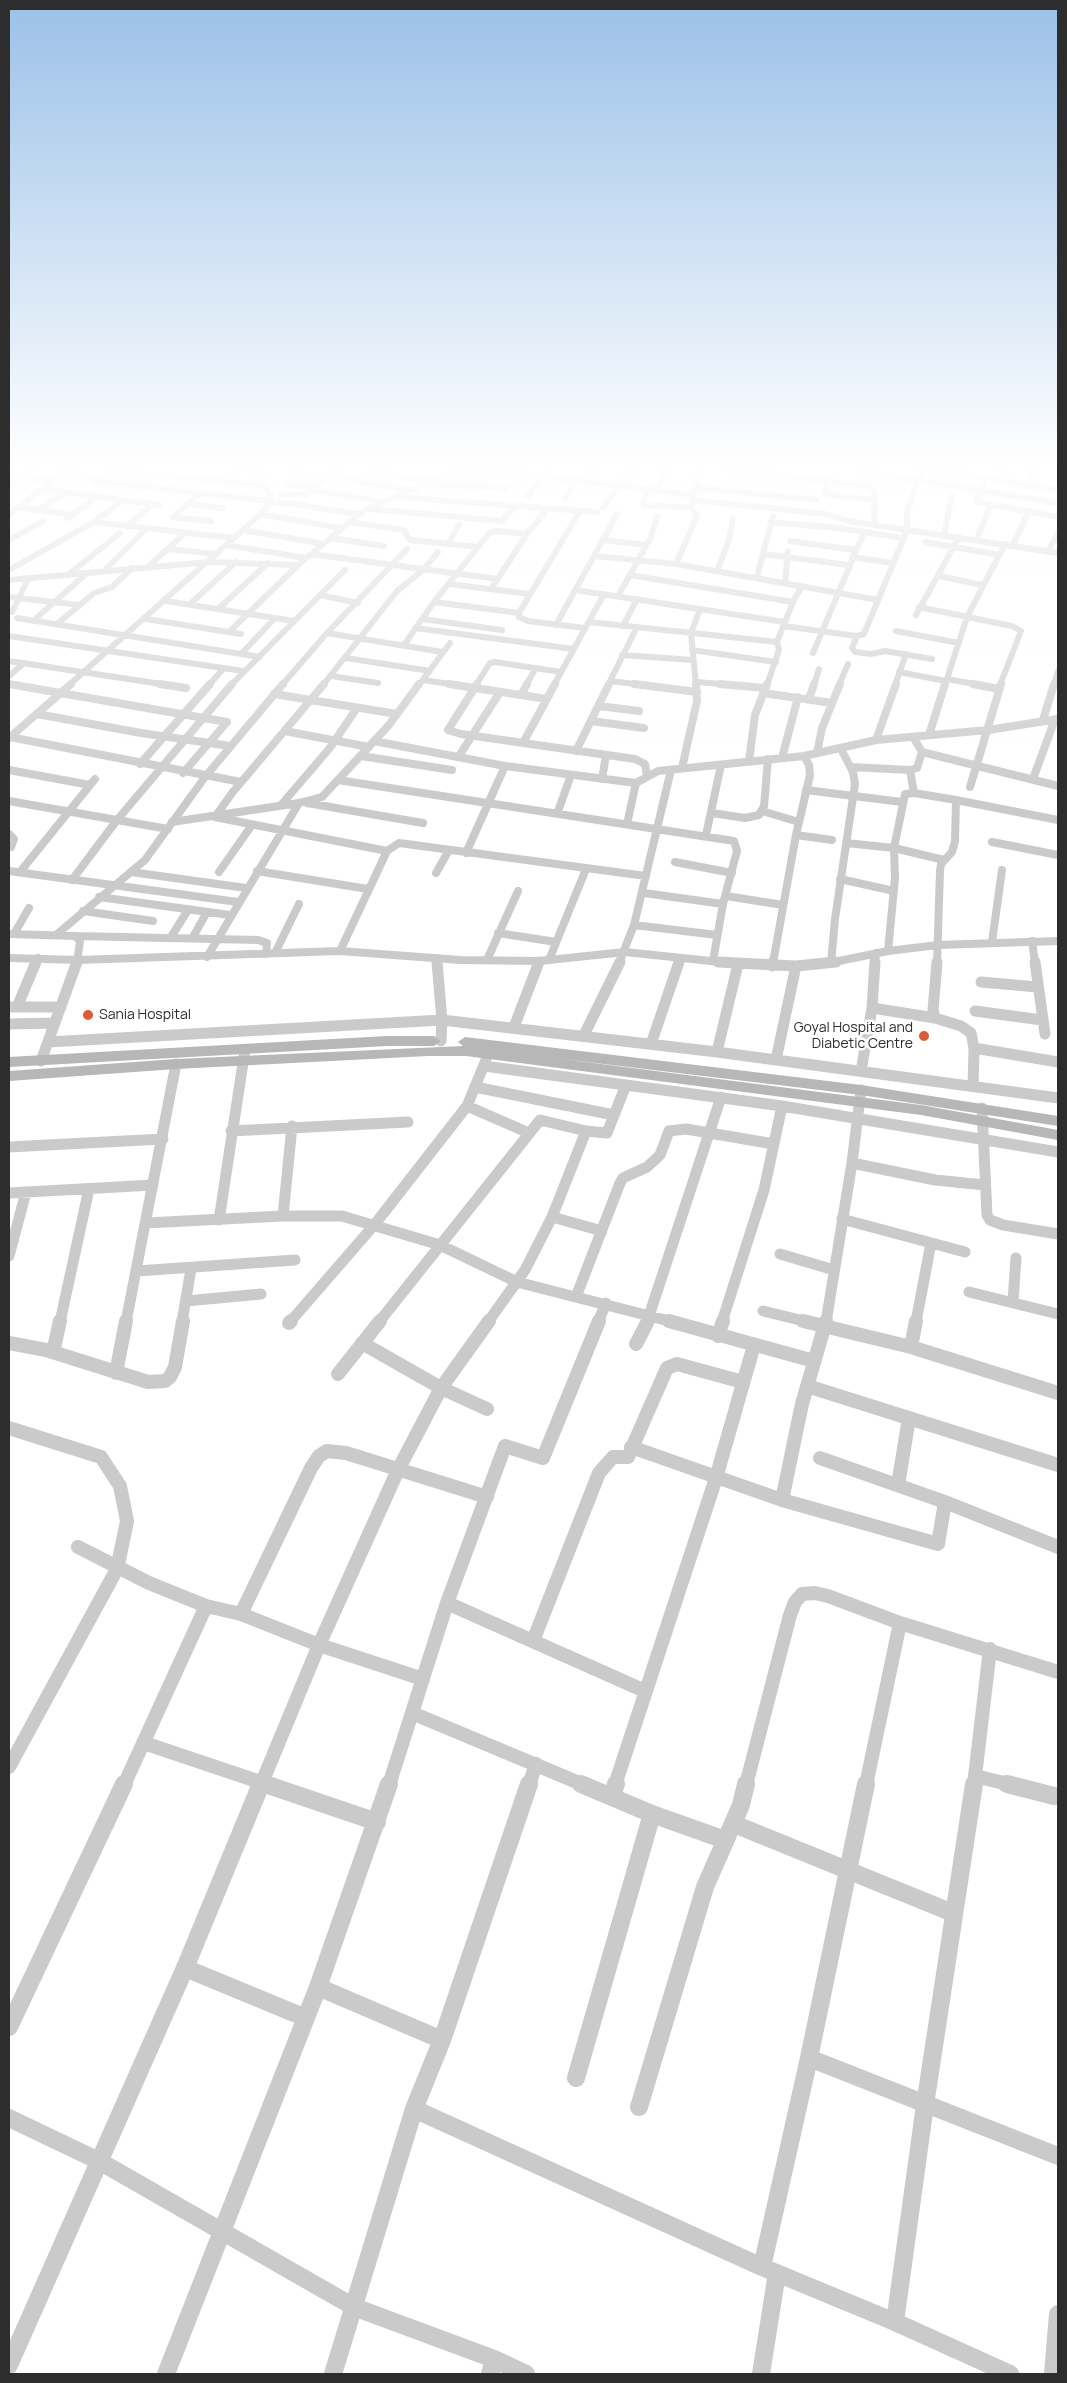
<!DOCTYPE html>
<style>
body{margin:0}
#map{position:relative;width:1067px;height:2383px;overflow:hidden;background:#fff;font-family:Manrope,sans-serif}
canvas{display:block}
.frame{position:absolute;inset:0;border:10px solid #2d2d2d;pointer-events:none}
</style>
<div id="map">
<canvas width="1067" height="2383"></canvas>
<div class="frame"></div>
</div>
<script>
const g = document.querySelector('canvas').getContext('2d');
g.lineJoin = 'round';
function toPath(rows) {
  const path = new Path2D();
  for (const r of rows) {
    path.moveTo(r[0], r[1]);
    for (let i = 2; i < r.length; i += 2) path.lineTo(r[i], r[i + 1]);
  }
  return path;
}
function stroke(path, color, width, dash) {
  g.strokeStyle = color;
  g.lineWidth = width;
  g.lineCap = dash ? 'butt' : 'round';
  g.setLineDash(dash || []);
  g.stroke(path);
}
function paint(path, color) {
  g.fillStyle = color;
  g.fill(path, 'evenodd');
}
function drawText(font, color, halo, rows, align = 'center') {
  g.font = font + ' Manrope,sans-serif';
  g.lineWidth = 5;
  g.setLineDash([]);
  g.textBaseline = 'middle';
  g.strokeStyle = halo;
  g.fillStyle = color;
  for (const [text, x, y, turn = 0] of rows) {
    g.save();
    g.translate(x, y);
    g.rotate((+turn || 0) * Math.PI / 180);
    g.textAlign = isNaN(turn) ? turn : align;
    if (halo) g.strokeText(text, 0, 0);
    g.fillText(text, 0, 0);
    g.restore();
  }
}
stroke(toPath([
 [239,469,255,470],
 [726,469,867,486,875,493,874,525],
 [930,469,1058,490],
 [860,471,1058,503],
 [1000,471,1001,469],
 [108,472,207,479,265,486],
 [371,472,430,481],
 [510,472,693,495],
 [65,473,99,478],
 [296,473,328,477],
 [330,475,361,480],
 [9,476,54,481],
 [1029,477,1032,469],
 [827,480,825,491,828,495,875,500],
 [94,481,271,501,359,514],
 [583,481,593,469],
 [358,482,410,490],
 [424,484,507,488],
 [984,484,976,500,978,502,1058,517],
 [287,485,316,488],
 [9,486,31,469],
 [696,487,816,500],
 [44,489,159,505],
 [649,489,643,502,644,505,692,508,692,500,701,469],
 [313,490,384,502],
 [657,490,666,469],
 [200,493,173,517,211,521],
 [280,495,306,494,336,469],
 [528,496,547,472],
 [397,497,597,512],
 [565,498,577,480],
 [692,500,826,514,848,521,1058,553],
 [186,504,223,508],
 [19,507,71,515],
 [603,508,632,469],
 [371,509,502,521,516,505],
 [38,510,66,492],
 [9,514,70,469],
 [260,514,341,528],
 [67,518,98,496],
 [94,522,234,538],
 [348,522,405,530,407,537,411,540,478,547],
 [771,522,839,528,903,538],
 [127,526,153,504],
 [243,530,324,544],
 [944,535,952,495],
 [330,538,384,546],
 [977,539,991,504],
 [9,540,43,521],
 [603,540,646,545],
 [790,541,855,550],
 [925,542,1000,555],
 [448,544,459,525],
 [226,545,306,558],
 [1013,545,1029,510],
 [168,549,217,554],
 [1048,551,1058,533],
 [311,554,498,579],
 [763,554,848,565],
 [595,556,676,564,878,600],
 [852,557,892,563],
 [676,564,697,516,692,508],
 [149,566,185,533],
 [9,570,94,522,123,500],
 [104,571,146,529],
 [717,571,729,540,733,519],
 [68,575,120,533],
 [630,575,793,602],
 [939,576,982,585],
 [757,577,773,516],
 [9,580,209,562,298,565],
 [785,583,788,551],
 [449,584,530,594],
 [491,589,527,534,548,508],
 [575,590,784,622],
 [320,595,358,603],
 [618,596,651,537,657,517],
 [9,597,80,605],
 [166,601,294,621],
 [434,602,519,613,580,511],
 [190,604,236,562],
 [919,607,1012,626,1021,631,1000,685],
 [218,609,268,563],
 [12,612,28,579],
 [519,613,519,617,528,621,585,628],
 [916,615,959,537],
 [17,618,260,657],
 [146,619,241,634],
 [422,619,502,630],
 [33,621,87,573],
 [589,622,777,642],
 [57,624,94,593,112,587,132,568],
 [556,625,617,514],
 [623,626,637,599],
 [783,626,857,636,864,634,907,530,907,511,922,469],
 [415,628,574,649],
 [896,631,959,643],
 [229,632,298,565,363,511,451,472,470,470,508,472,519,469],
 [327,633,442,652],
 [9,636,243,671],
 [857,636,852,648,855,652,871,654,885,651,932,659],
 [404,645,434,602,489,533,497,531,527,534],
 [692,650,776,662],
 [813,653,864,532],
 [241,654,275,618],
 [622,655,693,660],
 [346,658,430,671],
 [9,661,168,685],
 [899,672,946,681],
 [9,676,24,663],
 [331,676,378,683],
 [947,679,980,685],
 [423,680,457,685],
 [610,681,644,685],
 [697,682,734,685],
 [9,684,16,685],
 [69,685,264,511,272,498,255,469],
 [209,685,224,668],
 [231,685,345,570],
 [282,685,327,633,407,549],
 [323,685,397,591,423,570,438,552],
 [419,685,450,643],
 [476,685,490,663,495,662,561,672],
 [526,685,536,668],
 [554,685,604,594],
 [608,685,637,627],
 [696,685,691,633,700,609],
 [767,685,779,650,777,642,793,602,802,586],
 [814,685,819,669],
 [839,685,848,664],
 [895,685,906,654],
 [945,685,967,617,1005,544],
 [1054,685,1058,671]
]), '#cacaca', 6);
stroke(toPath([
 [9,684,227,722,183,773],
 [160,684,186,688],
 [324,684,232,793,215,817,387,851],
 [449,684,547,699],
 [477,684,448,730,461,734,635,759,645,764,647,776],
 [634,684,697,692],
 [720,684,765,688],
 [973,684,999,689],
 [763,693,832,703],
 [274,694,397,714],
 [521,695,527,684],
 [809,699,814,684],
 [599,706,639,711],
 [37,714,141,733,230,746],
 [1043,720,1054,684],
 [591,721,644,728],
 [285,731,369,747],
 [929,735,945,684],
 [10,737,241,782],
 [9,738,71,684],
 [876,740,896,684],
 [374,741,505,766,636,783,658,771,804,756,876,740,988,730,1058,719],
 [523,743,555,684],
 [576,751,609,684],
 [922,752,1058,786],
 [817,753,822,728,840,684],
 [361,756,452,770],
 [459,756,500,692],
 [782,758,798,697],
 [749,761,755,715,767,684],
 [140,764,210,684],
 [851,767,910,770,917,768,922,752,913,737],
 [682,768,697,701,696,684],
 [9,770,90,785],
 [910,770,914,793],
 [602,779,606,755],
 [1033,779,1055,719],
 [338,780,734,841,737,851,723,904,713,961],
 [970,787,1001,684],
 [806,790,902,802],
 [9,801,168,829],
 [307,803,423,823],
 [281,805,329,749,357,708],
 [762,811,799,822],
 [712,813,745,818,759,815,764,806,768,759],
 [557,814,571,775],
 [172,822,299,803,322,797,389,725,419,684],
 [627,824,636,783],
 [9,834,14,839,11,847],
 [706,835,721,765],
 [796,835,832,840],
 [992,842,1058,855],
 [846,843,894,848,944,860],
 [466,853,505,766],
 [675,862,732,873],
 [9,871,238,902],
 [257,871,368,889],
 [20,872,95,779],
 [131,872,246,888],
 [219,872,252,825],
 [436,873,449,850],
 [840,879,894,891],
 [72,880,117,820,232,684],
 [644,893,723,904],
 [726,896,783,905],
 [99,897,230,915],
 [83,911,153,921],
 [634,925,717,935],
 [498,933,556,942],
 [9,934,75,936,80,941,77,963],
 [14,934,29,908],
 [56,935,145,860,205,777,283,684],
 [75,936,258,940,267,943,266,954],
 [171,937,188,910],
 [193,937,207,912],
 [1032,941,1035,963],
 [992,942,1002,870],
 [340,951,387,851,399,843,646,876],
 [888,951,895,878,894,848,905,794,914,793,956,800,1058,820],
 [275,953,299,904],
 [207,957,299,803],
 [9,958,78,960,340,951,460,960,539,961,625,952,730,963],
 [437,958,437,963],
 [487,960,518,891],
 [549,960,586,869],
 [36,963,38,958],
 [538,963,539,961],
 [619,963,634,925,671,770],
 [678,963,680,958],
 [773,963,796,835,810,775,809,765,804,756],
 [829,963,888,951,938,945,1058,941],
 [831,963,835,919,855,784,853,772,841,749],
 [875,963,876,953],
 [937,963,940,871,941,864,952,852,955,841,956,800]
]), '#cacaca', 8);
stroke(toPath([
 [437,962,442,1020,441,1041],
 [718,962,796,966,836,962],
 [937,962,933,1010,935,1018,961,1026,971,1033,974,1048,973,1086],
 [1035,962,1045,1034],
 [772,966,773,962],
 [981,982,1037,987],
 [9,1007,61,1007],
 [17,1007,36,962],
 [872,1008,935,1018],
 [975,1011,1042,1020],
 [9,1024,55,1023],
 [514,1027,539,962],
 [584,1035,620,962],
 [48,1042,442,1020,717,1052,1058,1098],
 [651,1044,679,962],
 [974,1048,1058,1062],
 [717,1052,738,964],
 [776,1060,796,966],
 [41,1061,77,962],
 [484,1066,782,1106,1058,1152],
 [861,1071,872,1008,875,962],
 [475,1087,614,1115],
 [467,1106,529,1133],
 [982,1108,987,1215,990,1220,1003,1225,1058,1234],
 [231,1131,408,1122],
 [9,1147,163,1139],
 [852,1163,935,1180,985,1185],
 [9,1193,153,1185],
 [283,1216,292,1126],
 [552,1217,602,1231],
 [842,1219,965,1252],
 [219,1220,245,1050],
 [146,1223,283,1216,342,1216,440,1245,517,1282,673,1322],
 [780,1254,834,1270],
 [9,1256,26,1192],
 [137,1271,295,1260],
 [969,1292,1058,1314],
 [576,1297,620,1183,623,1178,647,1167,660,1155,669,1131,686,1129,774,1144],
 [186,1301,261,1294],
 [1013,1301,1016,1258],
 [763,1311,808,1322],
 [60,1322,89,1189],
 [126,1322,176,1064],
 [182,1322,191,1269],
 [290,1322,375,1224,467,1106,486,1060],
 [379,1322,540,1120,586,1131,607,1133,626,1085],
 [488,1322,525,1270,552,1217,586,1131],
 [598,1322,606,1303],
 [647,1322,721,1097],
 [722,1322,764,1190,782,1106],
 [826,1322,852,1163,861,1090],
 [916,1322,931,1243]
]), '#cacaca', 11);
stroke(toPath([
 [669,1321,814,1361],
 [803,1321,911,1347,1058,1393],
 [289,1323,291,1321],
 [718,1336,723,1321],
 [9,1343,46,1350,148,1382,165,1381,170,1377,175,1367,183,1321],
 [362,1343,441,1388,487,1409],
 [636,1344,648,1321],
 [911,1347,916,1321],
 [53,1352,60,1321],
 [116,1373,126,1321],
 [338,1374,380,1321],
 [807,1386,1058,1465],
 [9,1428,101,1457,120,1486,127,1521,117,1569,9,1767],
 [631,1447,782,1500,938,1544,945,1502],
 [820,1458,945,1502,1058,1547],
 [898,1485,909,1418],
 [782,1500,802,1404,826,1321],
 [78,1547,149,1583,206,1606,241,1614,319,1645,423,1679],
 [447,1603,645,1691],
 [241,1614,311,1468,319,1456,327,1451,346,1453,487,1497],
 [533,1641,599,1473,613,1457,628,1457,667,1368,677,1364,743,1382],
 [412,1713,584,1785],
 [144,1743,269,1785],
 [975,1776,1012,1785],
 [124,1785,206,1606],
 [261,1785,319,1645,398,1470,441,1388,489,1321],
 [389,1785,447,1603,505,1446,543,1458,599,1321],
 [529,1785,536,1764],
 [615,1785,716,1478,754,1345],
 [746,1785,790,1615,795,1602,802,1594,815,1593,828,1596,900,1623,1058,1672],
 [866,1785,900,1623],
 [974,1785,990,1649]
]), '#cacaca', 14);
stroke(toPath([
 [265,1784,377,1822],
 [581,1784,652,1814,725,1840],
 [1007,1784,1054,1796],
 [612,1795,616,1784],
 [734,1824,953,1913],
 [185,1968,306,2018],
 [318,1987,442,2040],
 [9,2027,124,1784],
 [809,2058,1058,2156],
 [576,2078,652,1814],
 [639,2107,705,1887,741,1805,746,1784],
 [414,2109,762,2267,895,2322,1010,2374],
 [9,2118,99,2161,354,2307,494,2359,526,2374],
 [762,2267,809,2058,866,1784],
 [895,2322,925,2105,974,1784],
 [9,2365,185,1968,261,1784],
 [166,2374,318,1987,389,1784],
 [333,2374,414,2109,442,2040,529,1784],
 [490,2374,494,2359],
 [761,2374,777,2273],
 [1053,2374,1058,2314]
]), '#cacaca', 18);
paint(toPath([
 [387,1036,434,1036,441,1041,434,1046,387,1046,9,1067,9,1057,387,1036],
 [465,1037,861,1085,1058,1116,1058,1126,861,1095,554,1058,921,1105,1058,1130,1058,1140,921,1115,466,1056,428,1056,176,1069,9,1081,9,1071,176,1059,463,1046,458,1042,465,1037]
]), '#b7b7b7');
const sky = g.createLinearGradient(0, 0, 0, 803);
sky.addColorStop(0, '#9bc0e8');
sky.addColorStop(0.58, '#fff');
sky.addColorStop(1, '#ffffff00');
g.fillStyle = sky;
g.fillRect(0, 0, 1067, 803);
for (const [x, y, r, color] of [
 [88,1015,6,"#de5a35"],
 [924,1036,6,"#de5a35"]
]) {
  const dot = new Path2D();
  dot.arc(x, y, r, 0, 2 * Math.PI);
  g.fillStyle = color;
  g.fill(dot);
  stroke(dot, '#fff', 2);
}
drawText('14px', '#2d2d2d', '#fff', [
 ["Sania Hospital",99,1015],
 ["Goyal Hospital and",913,1028,"right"],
 ["Diabetic Centre",913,1044,"right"]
], 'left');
</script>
